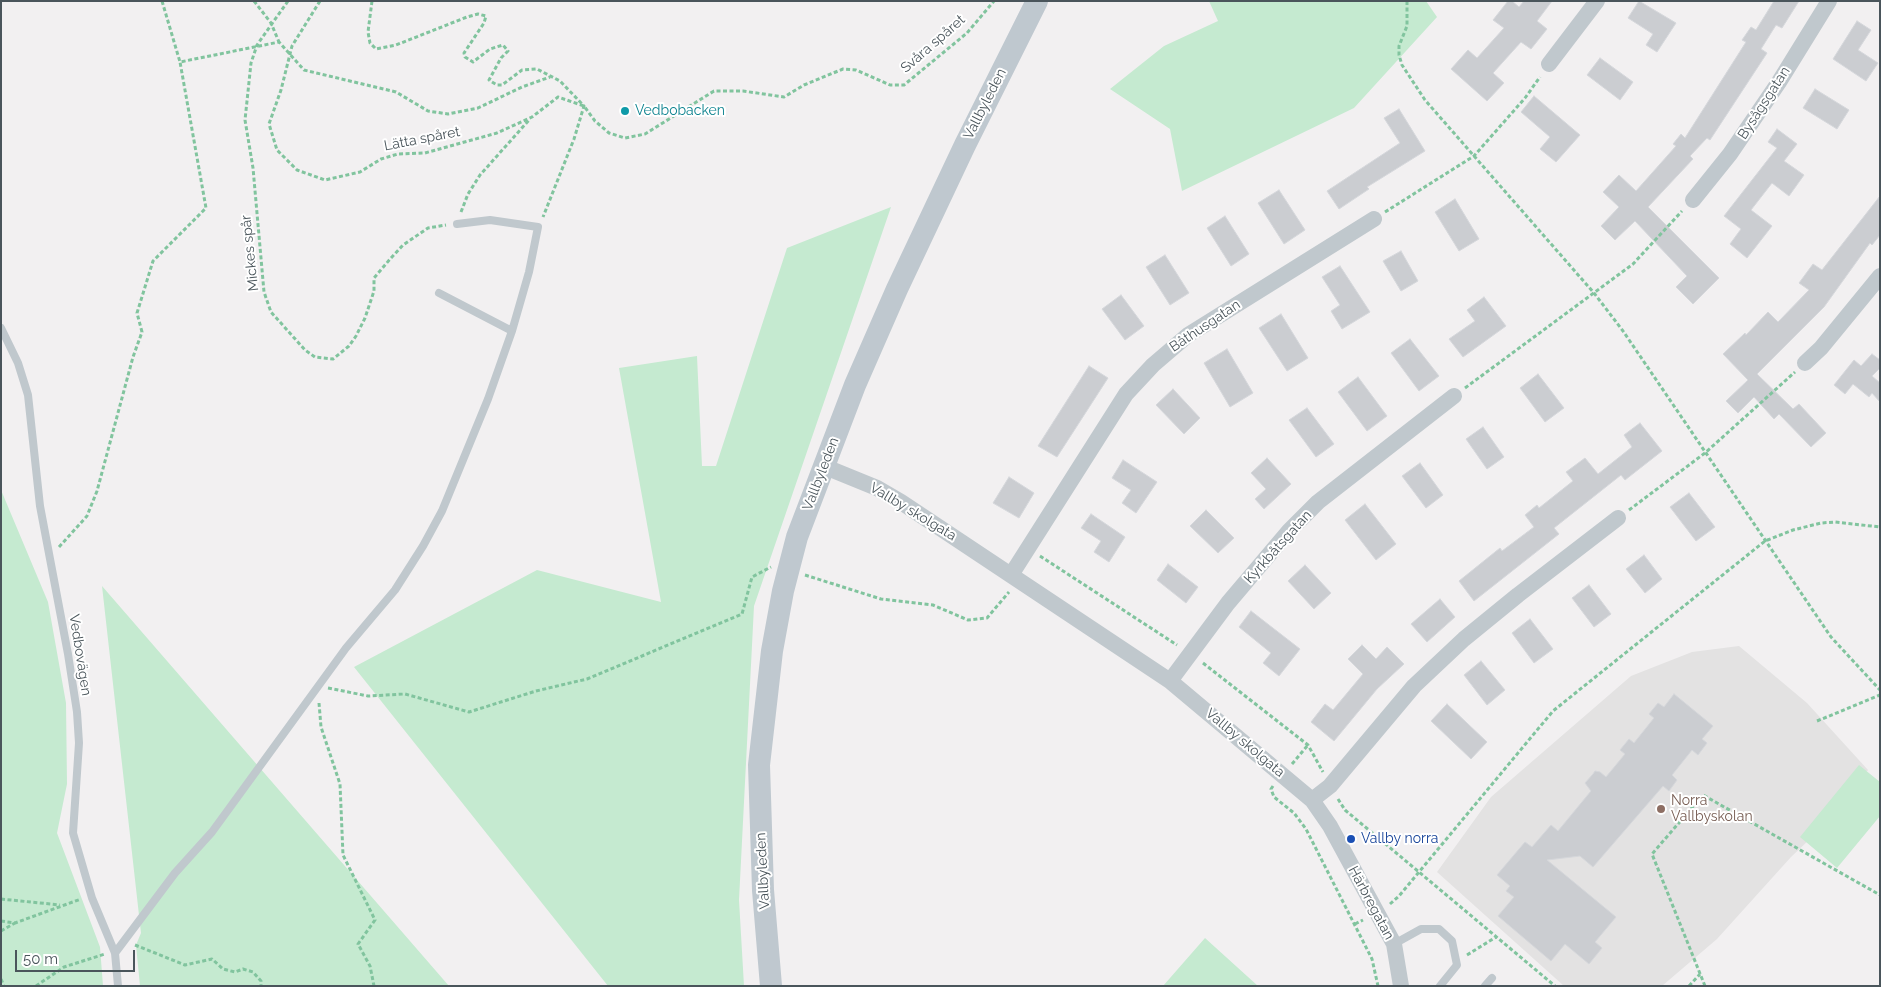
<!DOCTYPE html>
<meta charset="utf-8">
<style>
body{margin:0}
#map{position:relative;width:1881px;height:987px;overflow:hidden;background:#f2f0f1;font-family:Raleway,sans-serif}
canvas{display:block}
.frame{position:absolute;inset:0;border:2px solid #4a555b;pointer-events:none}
.scale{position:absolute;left:15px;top:950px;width:120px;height:22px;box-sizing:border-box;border:2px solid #4a555b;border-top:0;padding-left:6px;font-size:15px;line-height:18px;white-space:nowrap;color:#4a555b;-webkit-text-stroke:4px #fff;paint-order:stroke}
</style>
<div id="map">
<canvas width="1881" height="987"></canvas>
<div class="frame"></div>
<div class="scale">50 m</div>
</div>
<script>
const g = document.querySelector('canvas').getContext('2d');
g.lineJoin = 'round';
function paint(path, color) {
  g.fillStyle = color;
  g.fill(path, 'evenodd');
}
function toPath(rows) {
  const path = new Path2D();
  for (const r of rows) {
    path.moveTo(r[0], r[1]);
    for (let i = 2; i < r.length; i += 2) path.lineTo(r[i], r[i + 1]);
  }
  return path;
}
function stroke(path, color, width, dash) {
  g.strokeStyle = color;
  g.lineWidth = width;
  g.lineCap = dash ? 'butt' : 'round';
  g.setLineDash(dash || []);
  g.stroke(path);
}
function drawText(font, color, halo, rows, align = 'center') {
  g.font = font + ' Raleway,sans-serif';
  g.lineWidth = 4;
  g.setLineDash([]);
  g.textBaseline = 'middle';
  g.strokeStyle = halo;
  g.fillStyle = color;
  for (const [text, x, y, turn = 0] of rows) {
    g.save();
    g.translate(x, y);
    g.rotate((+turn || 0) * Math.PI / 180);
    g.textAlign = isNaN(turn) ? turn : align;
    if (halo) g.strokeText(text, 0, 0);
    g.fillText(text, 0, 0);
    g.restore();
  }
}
paint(toPath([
 [1739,646,1807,703,1868,770,1830,820,1791,857,1717,939,1662,986,1564,986,1437,872,1491,797,1631,676,1692,652]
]), '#e3e2e2');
paint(toPath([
 [1209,1,1426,1,1437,17,1354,108,1182,191,1170,129,1110,89,1164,46,1218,21],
 [891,207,754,606,739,900,744,986,608,986,354,667,537,570,661,602,619,368,697,356,702,466,716,466,787,248],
 [1,490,48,602,66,703,67,784,57,833,100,947,103,986,1,986],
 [102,586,449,986,140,986,136,945,141,933],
 [1859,765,1880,782,1880,816,1837,868,1800,837],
 [1205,938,1258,986,1163,986]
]), '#c5ead0');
const building = toPath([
 [1508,1,1512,1,1519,7,1524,1,1552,1,1537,21,1547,29,1531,49,1521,42,1493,73,1504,83,1487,101,1451,69,1468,50,1477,58,1504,28,1493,20,1508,1],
 [1639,1,1676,23,1657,52,1646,45,1653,34,1628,18,1639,1],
 [1774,1,1799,1,1782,28,1776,25,1761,49,1767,53,1710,140,1707,138,1690,156,1693,159,1648,207,1719,278,1693,304,1676,287,1687,276,1635,221,1615,240,1601,226,1619,207,1603,192,1619,175,1636,191,1676,146,1673,144,1681,134,1685,138,1746,42,1742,40,1751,27,1756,30,1774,1],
 [1857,21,1871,30,1858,50,1878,63,1866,81,1833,59,1857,21],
 [1600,58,1633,82,1620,100,1587,75,1600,58],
 [1815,89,1849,110,1837,129,1803,108,1815,89],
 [1534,96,1580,135,1556,162,1540,149,1550,137,1521,112,1534,96],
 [1399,109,1425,151,1367,187,1369,189,1339,209,1327,191,1400,143,1384,118,1399,109],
 [1777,129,1797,144,1784,161,1804,175,1789,196,1772,183,1751,210,1772,226,1747,258,1730,244,1741,229,1724,216,1777,148,1768,142,1777,129],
 [1279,190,1305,230,1284,244,1258,203,1279,190],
 [1880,196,1880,235,1872,245,1870,243,1824,307,1757,374,1793,409,1799,404,1826,433,1811,447,1779,414,1774,419,1754,397,1738,413,1726,401,1748,380,1723,354,1745,333,1746,335,1768,312,1778,322,1809,290,1799,283,1813,264,1822,270,1880,196],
 [1455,199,1479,239,1459,251,1435,212,1455,199],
 [1225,216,1249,254,1231,266,1207,228,1225,216],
 [1401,251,1418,281,1401,291,1383,261,1401,251],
 [1165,255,1189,293,1170,305,1146,267,1165,255],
 [1340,266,1370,312,1342,329,1331,311,1340,305,1322,277,1340,266],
 [1121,295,1144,326,1125,340,1102,309,1121,295],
 [1484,297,1506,326,1463,357,1449,339,1475,321,1467,310,1484,297],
 [1281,314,1308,358,1287,371,1259,328,1281,314],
 [1410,339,1439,376,1419,391,1391,353,1410,339],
 [1227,349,1253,393,1230,407,1204,363,1227,349],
 [1872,354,1880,360,1880,368,1872,376,1880,383,1880,402,1872,393,1869,397,1853,384,1845,394,1834,385,1854,360,1861,366,1872,354],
 [1089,366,1108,378,1057,457,1038,446,1089,366],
 [1538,374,1564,408,1545,422,1520,388,1538,374],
 [1358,377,1387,416,1367,431,1338,392,1358,377],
 [1173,389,1200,418,1184,434,1156,405,1173,389],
 [1307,408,1334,444,1316,457,1289,420,1307,408],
 [1640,423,1662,451,1625,480,1621,475,1554,528,1559,534,1474,601,1459,581,1500,548,1502,551,1534,527,1525,515,1537,505,1539,508,1573,481,1566,472,1585,458,1598,474,1632,447,1624,435,1640,423],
 [1483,427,1504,457,1487,469,1466,439,1483,427],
 [1267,458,1291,484,1264,509,1255,499,1266,489,1251,473,1267,458],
 [1123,460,1157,482,1136,513,1122,503,1131,490,1112,478,1123,460],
 [1420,463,1443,495,1426,508,1402,476,1420,463],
 [1009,477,1034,493,1019,518,993,503,1009,477],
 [1689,493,1715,527,1696,541,1670,507,1689,493],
 [1365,504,1396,544,1376,560,1345,520,1365,504],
 [1206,510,1234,538,1218,553,1190,526,1206,510],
 [1091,514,1125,537,1109,562,1094,552,1101,541,1081,528,1091,514],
 [1644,555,1662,579,1645,593,1626,569,1644,555],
 [1168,564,1198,587,1186,603,1157,580,1168,564],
 [1305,565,1331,593,1314,609,1288,581,1305,565],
 [1589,585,1611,614,1594,627,1572,598,1589,585],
 [1440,599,1455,617,1427,642,1411,624,1440,599],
 [1251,611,1300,649,1279,676,1263,663,1271,653,1239,627,1251,611],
 [1530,619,1553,649,1534,663,1512,633,1530,619],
 [1362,645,1376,659,1387,647,1404,664,1377,689,1334,741,1311,722,1325,704,1333,710,1363,674,1348,659,1362,645],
 [1481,661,1505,690,1487,705,1464,675,1481,661],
 [1674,694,1713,726,1702,739,1707,743,1698,755,1692,750,1672,775,1677,780,1669,791,1663,786,1593,867,1580,856,1547,860,1616,917,1595,942,1602,948,1589,964,1565,944,1551,961,1498,916,1514,897,1506,891,1510,886,1497,875,1525,842,1532,847,1551,825,1558,831,1591,791,1585,783,1593,774,1595,771,1600,772,1606,777,1625,754,1620,750,1629,739,1634,743,1654,718,1649,714,1658,703,1664,707,1674,694],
 [1447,704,1487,742,1471,759,1431,721,1447,704]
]);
paint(building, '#cbcdd1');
stroke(building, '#d5d7db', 1);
stroke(toPath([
 [162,1,180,62],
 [254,1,271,23,279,42],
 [288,1,257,45,251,63,245,120,253,168,264,292,271,312,305,350,315,357,333,359,349,346,356,336,365,318,374,291,374,278,391,258,403,245,428,228,446,225],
 [320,1,292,46,281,90,269,124,277,150,297,170,325,180,360,172,381,159,398,154,425,153,497,133,532,117,558,97,584,106,595,121,609,133,625,138,645,134,714,91,743,91,784,97,804,85,843,69,856,70,890,85,904,85,967,33,994,1],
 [372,1,368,32,370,43,376,49,396,45,467,17,478,14,486,16,484,23,464,53,465,57,473,62,490,49,503,45,508,51,501,58,489,80,492,82,497,85,502,85,522,70,537,69,560,81,584,106,574,139,543,217],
 [1407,1,1407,26,1399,46,1399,55,1402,65,1425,100,1594,293,1623,331,1831,637,1880,690],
 [461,212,468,194,480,175,530,119],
 [1385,212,1474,156,1525,98,1540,77],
 [1465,388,1633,264,1682,211],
 [1629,510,1705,453,1795,372],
 [59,547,87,516,97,491,133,357,142,332,137,313,153,261,206,208,180,62,279,42,304,70,396,92,428,111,448,114,478,108,522,87,550,77],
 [1040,556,1177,645],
 [805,575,881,599,933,605,968,620,987,618,1009,592],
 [1203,663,1308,745,1323,772],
 [328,688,368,696,405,694,469,712,536,691,587,679,742,614,752,577,771,567],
 [319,703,321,727,340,784,343,855,375,920,358,944,370,966,374,986],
 [1817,721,1880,695],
 [1292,764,1308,745],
 [1273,786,1271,789,1274,797,1294,813,1306,829,1372,959,1378,986],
 [1338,799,1345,810,1555,986],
 [1,899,60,905],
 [1390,904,1399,896,1553,711,1765,541,1793,530,1821,523,1835,522,1880,527],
 [1,921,15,923,81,899],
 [1355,924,1363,920],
 [1,931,15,923],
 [135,945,185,965,212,959,223,969,235,972,243,969,253,972,261,981,261,986],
 [1467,955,1496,937],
 [1,979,4,986],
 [36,986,64,967,105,954],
 [1689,986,1700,974],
 [1705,986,1652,854,1703,795,1880,895]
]), '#81c49e', 3, [4, 2.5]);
stroke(toPath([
 [439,293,512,331],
 [1,328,18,363,28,395,40,506,68,654,77,712,79,743,73,833,92,898,115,953,118,986],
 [1394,944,1421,929,1439,929,1452,941,1457,965,1440,986],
 [115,953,175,873,212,832,346,648,395,590,423,546,442,511,488,399,512,331,529,272,538,227,490,220,457,224],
 [1485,986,1492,978]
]), '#c0c8cd', 8);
stroke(toPath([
 [1549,64,1597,1],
 [1693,200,1730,154,1779,82,1829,1],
 [1805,363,1821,348,1880,276],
 [823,466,877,488,901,502,1170,681,1312,800,1330,826,1394,944,1401,986],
 [1011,575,1126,394,1153,365,1188,335,1374,219],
 [1170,681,1228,603,1289,531,1318,502,1454,396],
 [1312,800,1330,786,1414,686,1464,639,1518,595,1618,518]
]), '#c0c8cd', 16);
stroke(toPath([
 [771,986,763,890,759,765,772,651,783,591,797,537,855,385,897,289,965,145,1037,1]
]), '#bfc8cf', 22);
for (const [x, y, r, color] of [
 [625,111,5,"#0f9aa8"],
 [1661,809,5,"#8d6e63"],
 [1351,839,5,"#1a4fb4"]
]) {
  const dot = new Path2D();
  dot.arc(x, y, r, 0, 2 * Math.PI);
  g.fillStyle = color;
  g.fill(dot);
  stroke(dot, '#fff', 2);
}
drawText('14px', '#4a555b', '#fff', [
 ["Svåra spåret",933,44,-41],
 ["Bysågsgatan",1764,103,-57],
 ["Vallbyleden",985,104,-63],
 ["Lätta spåret",422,139,-11],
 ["Mickes spår",250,253,-96],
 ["Båthusgatan",1205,326,-34],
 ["Vallbyleden",821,474,-69],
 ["Vallby skolgata",913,512,31],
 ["Kyrkbåtsgatan",1278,547,-48],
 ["Vedbovägen",80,655,81],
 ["Vallby skolgata",1245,743,40],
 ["Vallbyleden",763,871,-93],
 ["Härbregatan",1371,903,62]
]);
drawText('14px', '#0d838f', '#fff', [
 ["Vedbobacken",635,111]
], 'left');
drawText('14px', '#785e54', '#fff', [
 ["Norra",1671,801],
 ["Vallbyskolan",1671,817]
], 'left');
drawText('14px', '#164399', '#fff', [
 ["Vallby norra",1361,839]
], 'left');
</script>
